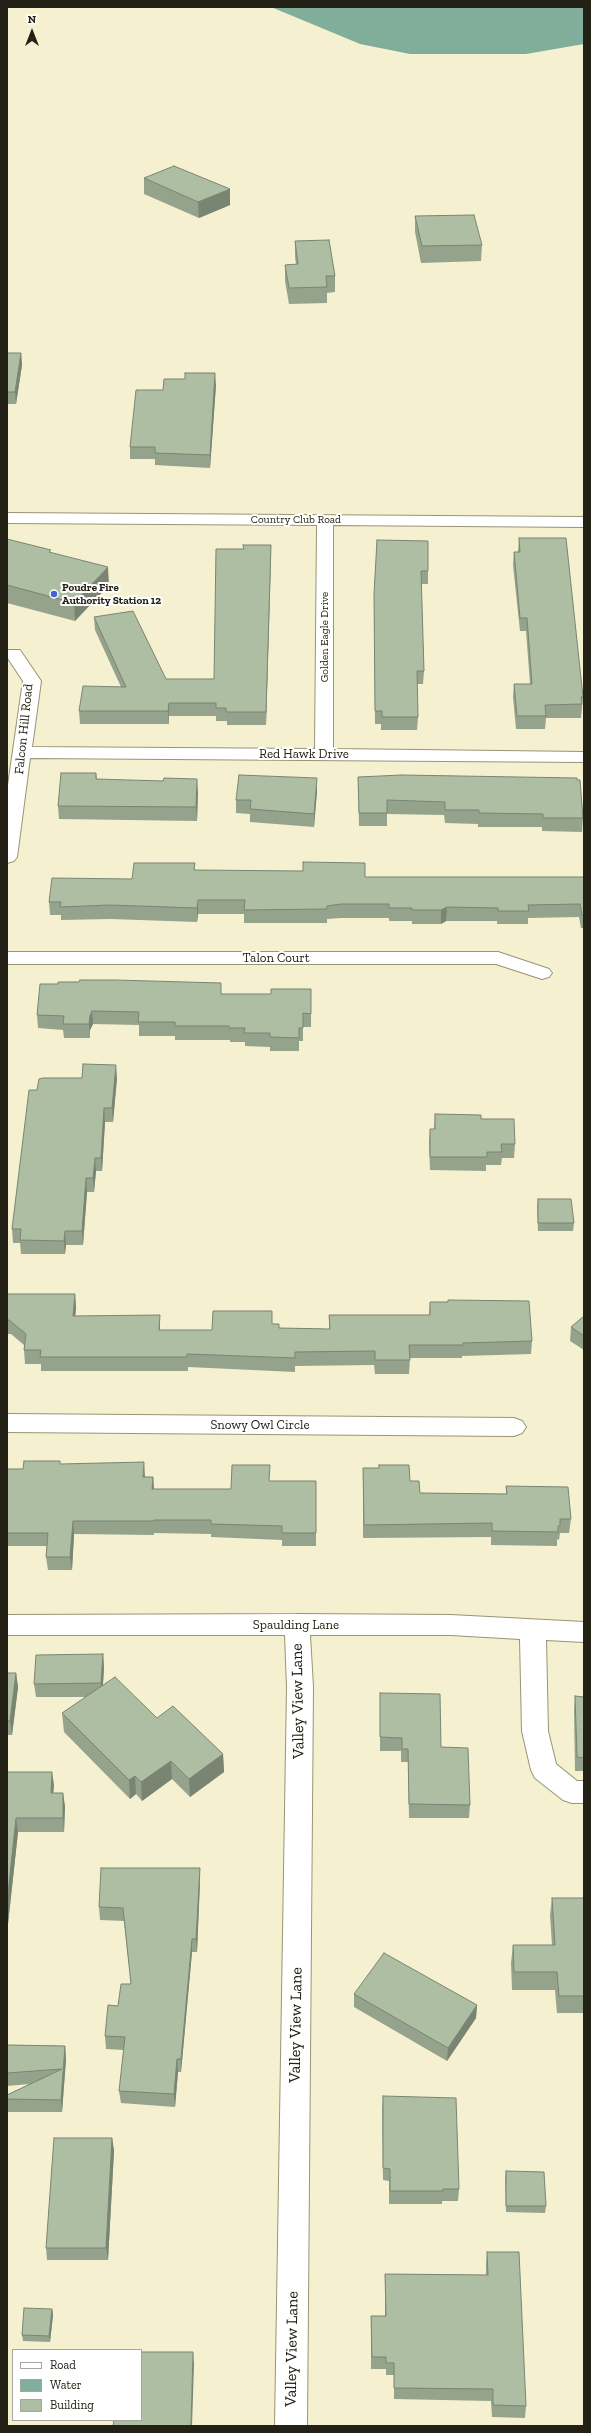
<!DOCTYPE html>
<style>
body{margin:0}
#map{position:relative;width:591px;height:2433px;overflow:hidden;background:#f5f0d0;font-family:"Zilla Slab",serif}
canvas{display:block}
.frame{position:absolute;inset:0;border:8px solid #232115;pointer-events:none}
.legend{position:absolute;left:12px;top:2349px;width:130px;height:72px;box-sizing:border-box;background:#fff;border:1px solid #a7a6a1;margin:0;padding:5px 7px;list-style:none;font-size:12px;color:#232115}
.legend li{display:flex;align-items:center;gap:8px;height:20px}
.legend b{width:20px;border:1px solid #a7a6a1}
.north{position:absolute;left:12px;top:12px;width:40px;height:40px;-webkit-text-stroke:3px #fff;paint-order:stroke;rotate:0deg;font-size:11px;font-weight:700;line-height:16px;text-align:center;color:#232115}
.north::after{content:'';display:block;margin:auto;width:14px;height:18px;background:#232115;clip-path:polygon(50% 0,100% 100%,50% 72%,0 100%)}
</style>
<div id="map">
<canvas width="591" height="2433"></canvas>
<div class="frame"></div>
<ul class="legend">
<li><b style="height:5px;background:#fff"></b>Road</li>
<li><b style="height:11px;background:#81ae9b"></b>Water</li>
<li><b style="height:11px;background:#adbea3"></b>Building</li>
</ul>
<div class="north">N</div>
</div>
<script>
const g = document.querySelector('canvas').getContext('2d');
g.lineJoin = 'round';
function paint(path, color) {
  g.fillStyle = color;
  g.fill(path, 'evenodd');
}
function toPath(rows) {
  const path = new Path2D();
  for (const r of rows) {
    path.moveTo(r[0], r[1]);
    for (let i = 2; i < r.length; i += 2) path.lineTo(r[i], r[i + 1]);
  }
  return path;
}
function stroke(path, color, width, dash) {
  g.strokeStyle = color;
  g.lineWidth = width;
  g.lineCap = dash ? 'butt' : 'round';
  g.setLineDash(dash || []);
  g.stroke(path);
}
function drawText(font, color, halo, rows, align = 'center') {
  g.font = font + ' "Zilla Slab",serif';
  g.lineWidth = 4;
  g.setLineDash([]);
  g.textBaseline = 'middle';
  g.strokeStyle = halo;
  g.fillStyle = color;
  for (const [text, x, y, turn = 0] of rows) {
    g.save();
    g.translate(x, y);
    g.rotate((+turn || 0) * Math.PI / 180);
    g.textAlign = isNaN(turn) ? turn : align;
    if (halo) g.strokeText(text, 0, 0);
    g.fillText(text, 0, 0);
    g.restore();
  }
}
paint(toPath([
 [271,7,584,7,584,44,526,54,410,54,360,44]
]), '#81ae9b');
const minor = toPath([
 [7,513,584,517,584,527,333,525,333,749,584,752,584,762,30,758,17,857,14,861,7,863,7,792,23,681,7,657,8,650,20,650,41,681,32,747,315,749,317,525,7,523,7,513],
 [7,952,498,952,549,969,552,973,549,977,542,979,496,964,7,964,7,952],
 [7,1414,514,1418,522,1421,526,1427,522,1433,514,1436,7,1432,7,1414],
 [297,1614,451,1615,584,1622,584,1642,546,1640,548,1731,556,1764,577,1781,584,1781,584,1803,572,1803,563,1800,535,1778,531,1770,522,1731,520,1639,451,1635,310,1635,313,1687,307,2426,275,2426,287,1687,285,1635,7,1635,7,1615,297,1614]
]);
stroke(minor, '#999476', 2);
paint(minor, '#fff');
paint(toPath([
 [144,178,230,205,199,218,144,194],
 [415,216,482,245,481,261,421,263,415,232],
 [295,241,335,276,335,292,327,293,327,303,289,304,285,281,285,265,296,264,295,257],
 [7,353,21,353,22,365,16,404,7,404],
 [216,385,210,468,155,465,155,459,130,459,130,447,163,390],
 [519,538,583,697,581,718,546,718,545,729,516,729,513,697,514,684,530,684,526,631,520,631,513,565,514,552,518,552],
 [7,539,51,553,109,585,75,621,7,603],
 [377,540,428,571,428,584,421,584,424,671,423,684,417,684,418,717,417,730,381,730,381,724,375,724,374,607],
 [271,545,266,725,227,725,227,721,216,721,216,716,169,716,169,724,80,724,79,711,121,687,95,630,94,617,166,679,214,679,244,549],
 [96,773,97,779,198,792,197,821,59,819,58,806],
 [358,777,577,780,583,818,582,832,542,831,542,827,478,827,478,824,445,823,444,815,387,814,387,826,359,826],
 [317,791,314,827,250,822,250,814,236,813,236,800],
 [195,870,365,877,584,877,584,928,581,928,579,917,528,918,528,924,497,924,497,921,446,921,441,924,412,924,412,921,389,921,389,918,341,918,327,919,327,923,244,923,244,914,198,914,197,922,111,919,61,920,61,915,50,915,49,902,132,879],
 [311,989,311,1027,303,1027,303,1041,299,1041,299,1051,270,1051,270,1047,245,1046,245,1042,230,1042,230,1040,175,1040,175,1036,139,1036,139,1025,93,1024,90,1030,90,1038,64,1038,63,1030,38,1028,37,1015,221,994,271,994],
 [82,1078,117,1078,113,1122,105,1122,102,1171,96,1171,94,1192,87,1192,83,1245,66,1245,65,1254,21,1254,20,1243,13,1243,12,1229,37,1090],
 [435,1114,481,1119,515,1144,514,1158,502,1158,501,1165,486,1165,486,1171,430,1170,429,1142,430,1129,434,1129],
 [538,1199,574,1223,573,1231,538,1231,537,1206],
 [7,1294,75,1294,76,1308,75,1316,160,1330,212,1330,272,1311,272,1324,279,1328,329,1329,329,1315,429,1315,430,1302,532,1341,531,1354,462,1356,462,1358,410,1358,409,1374,375,1374,374,1365,295,1366,295,1372,188,1367,188,1371,41,1371,41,1364,25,1364,24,1350,24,1345,11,1334,7,1334],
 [584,1316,584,1350,570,1341,571,1327],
 [60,1464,145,1477,153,1477,154,1489,231,1489,270,1481,316,1481,316,1546,282,1546,282,1540,211,1537,211,1534,154,1533,154,1535,74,1534,72,1570,48,1570,46,1557,47,1546,7,1546,7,1469,23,1469],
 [363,1468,410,1481,420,1493,506,1494,506,1486,571,1519,569,1533,560,1533,559,1540,557,1539,557,1546,491,1545,491,1537,363,1538],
 [103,1654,104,1668,103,1685,157,1718,223,1754,224,1772,190,1797,172,1779,142,1801,136,1794,130,1799,64,1732,62,1713,86,1697,36,1697,34,1684],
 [7,1673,16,1673,18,1687,12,1735,8,1735,7,1741],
 [380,1693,441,1747,470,1805,469,1818,409,1818,408,1762,401,1762,401,1751,380,1751],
 [575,1696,584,1697,584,1771,575,1771,574,1710],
 [7,1772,54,1785,53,1793,65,1806,64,1832,18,1832,7,1933],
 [200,1868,200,1881,197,1952,192,1952,181,2072,178,2072,175,2107,121,2103,119,2091,124,2050,106,2049,105,2036,118,2006,131,1984,124,1921,100,1920,99,1907],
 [552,1898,584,1898,584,2013,557,2013,555,1990,512,1990,511,1963,513,1945,552,1945,550,1915],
 [354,1994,477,2005,476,2018,447,2061,354,2007],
 [7,2045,65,2046,66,2059,62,2112,7,2112,7,2095,30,2084,7,2086],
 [383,2096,459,2189,458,2201,442,2201,442,2204,389,2204,389,2181,383,2180,382,2109],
 [112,2138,114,2151,108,2260,47,2260,46,2248],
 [506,2171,546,2206,545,2213,506,2212,505,2178],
 [487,2252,526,2406,525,2418,492,2417,491,2401,394,2399,394,2375,386,2375,386,2369,371,2369,371,2316,385,2316,385,2274,486,2275,486,2264],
 [52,2309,53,2315,50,2342,23,2341,22,2335]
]), '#95a38c');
paint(toPath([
 [230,189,230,205,199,218,198,202],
 [21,353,22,365,16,404,15,392],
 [215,373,216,385,210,468,210,455],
 [271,545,271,557,266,725,266,712],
 [108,567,109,585,75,621,74,603],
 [169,703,169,724,168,711],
 [317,778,317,791,314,827,314,814],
 [197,779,198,792,197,821,196,807],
 [198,900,198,914,197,922,197,908],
 [447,907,446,921,441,924,441,910],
 [92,1011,93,1024,90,1030,90,1038,89,1024,90,1016],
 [116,1065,117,1078,113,1122,112,1108],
 [104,1108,105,1122,102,1171,101,1158],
 [95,1158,96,1171,94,1192,93,1178],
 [86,1178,87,1192,83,1245,82,1231],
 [65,1231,66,1245,65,1254,64,1241],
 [75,1294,76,1308,74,1330,73,1316],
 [160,1315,160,1328,159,1343,159,1330],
 [144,1462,145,1476,144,1490,143,1477],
 [153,1477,154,1490,152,1489],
 [73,1521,74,1534,72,1570,70,1557],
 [103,1654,104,1668,102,1697,101,1683],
 [16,1673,18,1687,12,1735,10,1721],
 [223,1754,224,1772,190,1797,189,1779],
 [171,1761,172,1779,142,1801,141,1782],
 [52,1772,54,1785,52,1806,51,1793],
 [135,1776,136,1794,130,1799,129,1780],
 [63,1793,65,1806,64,1832,63,1818],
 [16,1818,18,1832,7,1933,7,1903],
 [200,1868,200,1881,197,1952,196,1939],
 [192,1939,192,1952,181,2072,181,2059],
 [477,2005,476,2018,447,2061,448,2048],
 [65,2046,66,2059,62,2112,61,2100],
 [177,2059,178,2072,175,2107,174,2094],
 [112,2138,114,2151,108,2260,106,2248],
 [52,2309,53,2315,50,2342,49,2336],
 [193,2352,194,2364,192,2426,191,2426]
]), '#798572');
const building = toPath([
 [174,166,230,189,198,202,144,178,174,166],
 [474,215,482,245,422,246,415,216,474,215],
 [329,240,335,276,326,276,327,287,289,288,285,265,298,264,295,241,329,240],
 [7,353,21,353,15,392,7,392,7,353],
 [185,373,215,373,210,455,155,453,155,447,130,447,136,390,163,390,164,379,185,379,185,373],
 [519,538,566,538,583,697,581,697,582,704,545,705,546,716,517,716,514,684,532,684,527,618,520,618,514,552,520,552,519,538],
 [7,539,51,550,49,552,108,567,74,603,7,585,7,539],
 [377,540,428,541,428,571,421,571,424,671,417,671,418,717,382,717,382,711,375,711,374,594,377,540],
 [243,545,271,545,266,712,226,712,226,708,216,708,216,703,169,703,168,711,79,711,83,686,126,687,94,617,133,611,166,679,214,679,216,549,244,549,243,545],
 [61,773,96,773,96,779,163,781,164,778,197,779,196,807,58,806,61,773],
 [239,775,317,778,314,814,250,809,251,800,236,800,239,775],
 [402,775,577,778,577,780,580,780,583,818,543,818,543,814,479,813,479,810,445,810,445,802,387,800,387,813,359,813,358,777,402,775],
 [303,862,365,863,365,877,584,877,584,915,582,915,580,904,528,905,529,911,498,911,498,908,447,907,441,910,412,910,412,908,389,908,389,904,341,904,327,906,327,909,244,910,245,900,198,900,197,908,110,905,60,907,61,902,49,902,52,878,132,879,134,863,195,863,194,870,303,871,303,862],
 [80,980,115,980,221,983,221,994,271,994,271,989,311,989,311,1014,303,1013,303,1028,299,1028,299,1038,270,1037,270,1033,244,1033,245,1028,229,1028,229,1026,175,1026,175,1022,138,1022,139,1012,92,1011,90,1016,89,1024,63,1024,64,1016,37,1015,40,984,58,984,58,982,79,982,80,980],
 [83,1064,116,1065,112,1108,104,1108,101,1158,95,1158,93,1178,86,1178,82,1231,65,1231,64,1241,20,1240,21,1229,12,1229,29,1090,37,1090,39,1079,43,1078,82,1078,83,1064],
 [435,1114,481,1115,481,1119,514,1119,515,1144,501,1144,502,1152,487,1152,487,1157,430,1157,430,1129,435,1129,435,1114],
 [538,1199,571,1199,574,1223,538,1223,538,1199],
 [7,1294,75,1294,73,1316,160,1315,159,1330,212,1330,213,1311,272,1311,272,1324,279,1324,279,1328,330,1329,329,1315,430,1315,430,1302,448,1302,448,1300,529,1301,532,1341,463,1343,463,1345,409,1345,410,1360,375,1360,375,1351,295,1352,295,1358,187,1354,187,1357,40,1357,41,1350,24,1350,26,1334,9,1320,7,1320,7,1294],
 [584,1316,584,1336,571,1327,584,1316],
 [24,1461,60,1461,60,1464,144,1462,143,1477,153,1477,152,1489,231,1489,232,1465,270,1465,269,1481,316,1481,316,1533,282,1533,282,1526,211,1524,211,1520,154,1520,154,1521,73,1521,70,1557,46,1557,48,1533,7,1533,7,1469,23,1469,24,1461],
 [379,1465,409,1465,410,1481,419,1481,420,1493,507,1494,506,1486,568,1487,571,1519,560,1519,560,1526,558,1526,558,1532,492,1531,492,1523,364,1525,363,1468,379,1468,379,1465],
 [103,1654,101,1683,34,1684,36,1655,103,1654],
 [7,1673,16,1673,10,1721,7,1721,7,1673],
 [115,1677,157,1718,173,1706,223,1754,189,1779,171,1761,141,1782,135,1776,129,1780,62,1713,115,1677],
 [380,1693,440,1694,441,1747,468,1748,470,1805,409,1804,408,1749,402,1749,402,1738,380,1737,380,1693],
 [575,1696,584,1697,584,1758,577,1757,575,1696],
 [7,1772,52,1772,51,1793,63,1793,63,1818,16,1818,7,1903,7,1772],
 [101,1868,200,1868,196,1939,192,1939,181,2059,177,2059,174,2094,119,2091,125,2037,105,2036,108,2005,118,2006,121,1984,131,1984,123,1908,99,1907,101,1868],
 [552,1898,584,1898,584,1996,559,1996,557,1972,514,1972,513,1945,555,1945,552,1898],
 [384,1953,477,2005,448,2048,354,1994,384,1953],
 [7,2045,65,2046,61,2100,7,2099,7,2095,62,2069,7,2073,7,2045],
 [383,2096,456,2098,459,2189,443,2189,443,2191,390,2191,390,2169,383,2168,383,2096],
 [54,2138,112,2138,106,2248,46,2248,54,2138],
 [506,2171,544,2172,546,2206,506,2206,506,2171],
 [487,2252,519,2252,526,2406,493,2405,493,2389,394,2388,394,2363,386,2363,386,2357,372,2357,371,2316,386,2316,385,2274,488,2275,487,2252],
 [24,2308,52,2309,49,2336,22,2335,24,2308],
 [141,2352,193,2352,191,2426,113,2426,114,2420,141,2420,141,2352]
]);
paint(building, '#adbea3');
stroke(building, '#798572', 1);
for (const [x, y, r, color] of [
 [54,594,4,"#4263d6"]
]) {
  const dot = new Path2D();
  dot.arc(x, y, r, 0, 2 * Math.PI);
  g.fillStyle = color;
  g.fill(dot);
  stroke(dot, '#fff', 1.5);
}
drawText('11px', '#232115', '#fff', [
 ["Country Club Road",296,520],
 ["Golden Eagle Drive",325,637,-90]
]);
drawText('bold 11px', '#232115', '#fff', [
 ["Poudre Fire",62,588],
 ["Authority Station 12",62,601]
], 'left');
drawText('13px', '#232115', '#fff', [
 ["Falcon Hill Road",24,729,-84],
 ["Red Hawk Drive",304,754],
 ["Talon Court",276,958],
 ["Snowy Owl Circle",260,1425],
 ["Spaulding Lane",296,1625]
]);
drawText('16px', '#232115', '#fff', [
 ["Valley View Lane",298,1701,-91],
 ["Valley View Lane",296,2025,-89],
 ["Valley View Lane",292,2349,-89]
]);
</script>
